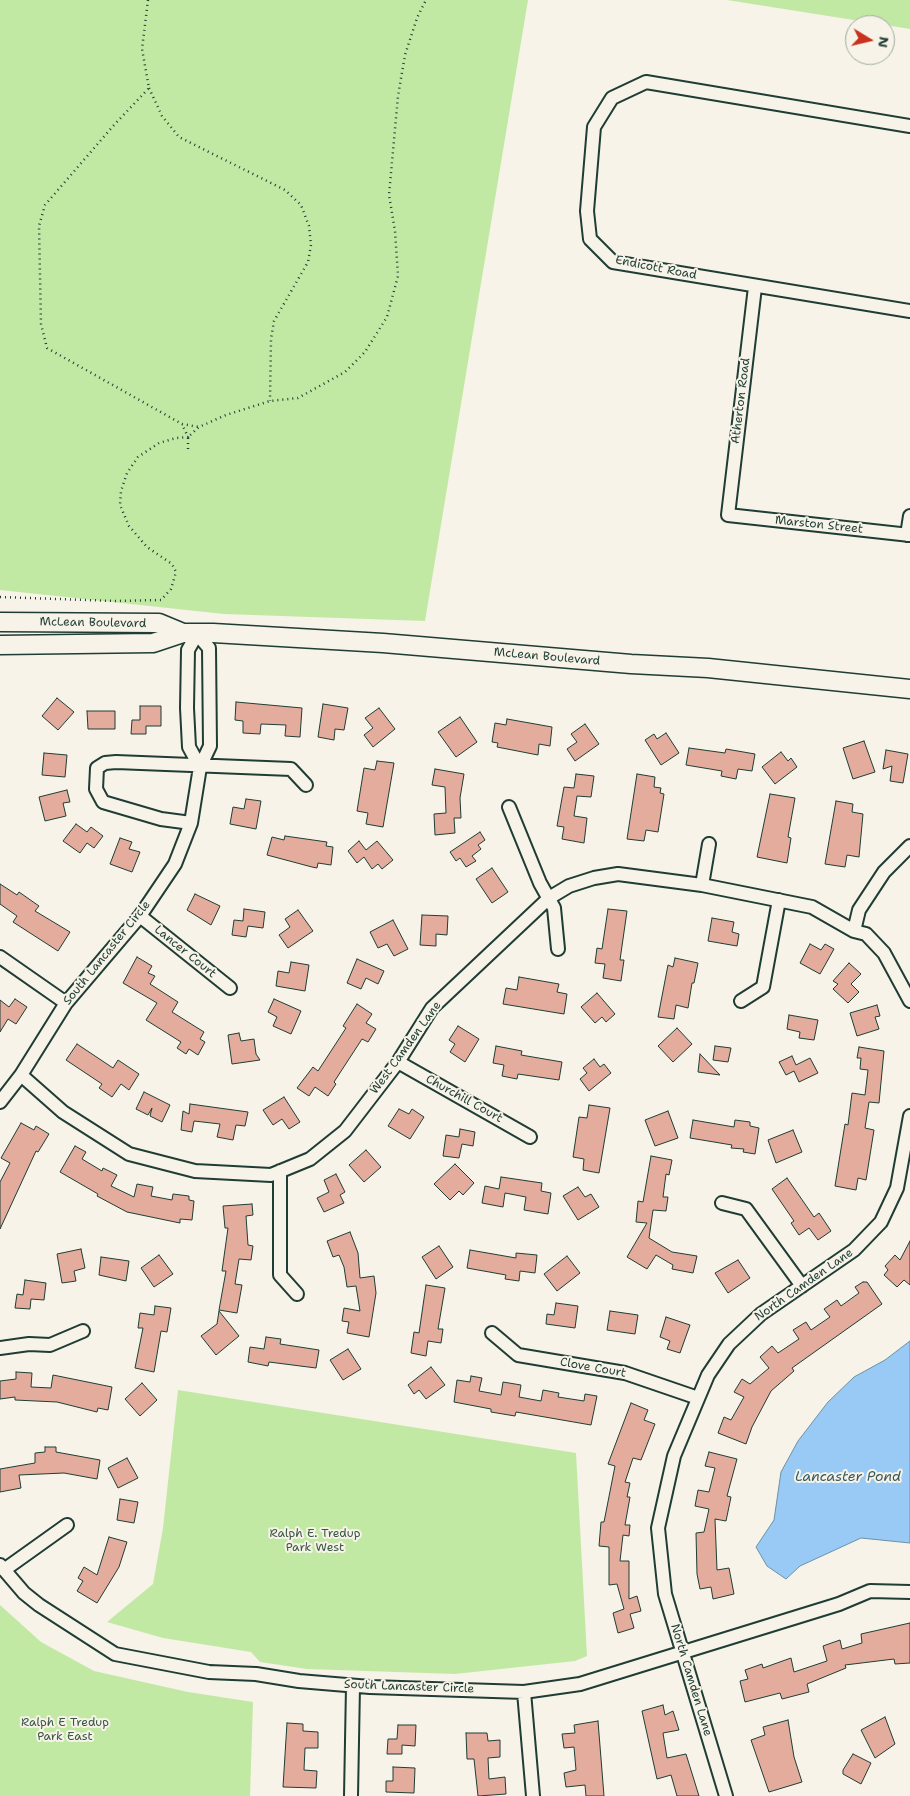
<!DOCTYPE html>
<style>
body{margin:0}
#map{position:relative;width:910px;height:1796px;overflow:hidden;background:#f7f3e8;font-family:"Shantell Sans",sans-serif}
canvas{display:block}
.north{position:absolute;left:845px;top:15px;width:50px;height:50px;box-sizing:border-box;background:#f7f3e8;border:1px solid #a1aaa0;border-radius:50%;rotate:99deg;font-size:14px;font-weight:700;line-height:20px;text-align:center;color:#1f3d34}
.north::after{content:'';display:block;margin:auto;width:18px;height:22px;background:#c8321e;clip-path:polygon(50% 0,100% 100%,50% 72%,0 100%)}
</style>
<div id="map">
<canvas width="910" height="1796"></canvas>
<div class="north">N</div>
</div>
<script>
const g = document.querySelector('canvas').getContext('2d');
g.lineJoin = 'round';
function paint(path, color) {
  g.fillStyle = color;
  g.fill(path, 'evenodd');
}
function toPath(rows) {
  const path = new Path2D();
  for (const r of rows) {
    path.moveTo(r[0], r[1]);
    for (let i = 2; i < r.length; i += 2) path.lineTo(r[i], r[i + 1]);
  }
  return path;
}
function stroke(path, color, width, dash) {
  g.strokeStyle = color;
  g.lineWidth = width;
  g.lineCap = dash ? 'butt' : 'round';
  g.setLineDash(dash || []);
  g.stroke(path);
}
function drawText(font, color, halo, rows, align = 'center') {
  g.font = font + ' "Shantell Sans",sans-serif';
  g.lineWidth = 4;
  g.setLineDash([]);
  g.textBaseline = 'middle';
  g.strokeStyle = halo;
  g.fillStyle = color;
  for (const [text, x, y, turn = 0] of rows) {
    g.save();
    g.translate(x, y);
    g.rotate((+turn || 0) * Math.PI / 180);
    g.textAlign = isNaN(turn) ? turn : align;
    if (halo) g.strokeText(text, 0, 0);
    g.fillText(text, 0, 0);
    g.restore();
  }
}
paint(toPath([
 [0,0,528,0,425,621,224,614,0,590],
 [727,0,910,0,910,29,885,25],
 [178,1390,576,1453,587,1656,575,1661,455,1674,307,1669,260,1662,251,1652,163,1638,107,1622,153,1584,163,1528],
 [0,1605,41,1642,94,1671,188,1692,253,1702,250,1796,0,1796]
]), '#c2e9a4');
const water = toPath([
 [910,1341,910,1543,861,1538,800,1566,786,1579,767,1566,756,1547,774,1520,781,1472,798,1441,828,1402,854,1377,885,1360,910,1341]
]);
paint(water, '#98caf5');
stroke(water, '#6892a8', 1);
const building = toPath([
 [57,698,74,712,58,730,42,716,57,698],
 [236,702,302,708,300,737,285,736,286,725,261,724,260,734,243,733,243,721,235,720,236,702],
 [323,704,348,708,344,730,335,729,334,740,318,737,323,704],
 [140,706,161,706,161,726,146,726,146,734,131,734,132,720,140,720,140,706],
 [379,708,395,729,373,747,364,735,373,728,365,718,379,708],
 [87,711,115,711,115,729,88,729,87,711],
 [460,717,477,742,456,757,438,732,460,717],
 [507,719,552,727,550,746,539,744,538,755,497,747,498,743,492,742,495,723,506,725,507,719],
 [585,724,599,744,575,761,567,749,577,742,571,734,585,724],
 [666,733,679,753,661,765,645,740,654,734,657,739,666,733],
 [864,741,875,772,853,779,843,748,864,741],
 [689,748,725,753,726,749,755,754,752,771,738,769,736,779,721,776,722,771,686,765,689,748],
 [886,750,908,754,903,783,890,781,892,766,883,769,886,750],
 [781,752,788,761,791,758,797,767,775,784,762,767,781,752],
 [44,753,67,755,65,777,42,775,44,753],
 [377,761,394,763,383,827,366,824,368,813,357,811,364,768,375,770,377,761],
 [435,769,464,774,460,798,461,818,454,818,455,833,435,835,434,814,446,813,445,787,432,785,435,769],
 [576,774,594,776,591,797,577,796,574,816,587,818,584,843,562,839,564,827,557,826,564,787,574,788,576,774],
 [637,774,655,777,654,787,661,788,660,793,664,794,658,832,646,830,644,841,627,839,637,774],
 [67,790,70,802,63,803,66,816,45,821,39,797,67,790],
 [770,794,795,798,788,837,791,838,787,863,757,857,770,794],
 [246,799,261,801,256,829,230,824,233,807,244,809,246,799],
 [836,801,853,804,852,812,863,814,859,857,847,855,845,867,825,864,836,801],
 [76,824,87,832,91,827,103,836,94,848,87,843,80,853,63,841,76,824],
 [480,832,485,840,478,845,481,849,472,856,476,861,466,867,460,858,456,861,450,852,480,832],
 [285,836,327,842,326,846,333,847,331,865,318,863,317,868,312,867,267,855,272,837,284,840,285,836],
 [120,838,132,842,129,849,140,852,132,872,110,864,120,838],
 [359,841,366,850,377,841,393,860,382,869,378,864,372,869,364,857,357,863,348,851,359,841],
 [492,868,508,892,492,903,476,879,492,868],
 [0,884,17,895,19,892,39,906,35,911,70,932,58,951,13,922,17,916,0,904,0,884],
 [195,894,220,906,211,925,187,910,195,894],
 [244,909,265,912,263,928,248,926,246,937,232,935,234,920,243,921,244,909],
 [608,909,627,911,620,960,624,960,621,981,603,978,605,964,595,963,597,948,602,949,608,909],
 [298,910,313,931,288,948,279,935,290,927,285,919,298,910],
 [422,915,448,916,447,935,436,934,436,946,420,945,422,915],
 [712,918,734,922,732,932,739,934,737,946,708,941,712,918],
 [393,920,408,949,394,956,387,944,378,948,370,932,393,920],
 [810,944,821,950,825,944,834,949,820,974,800,963,810,944],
 [137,957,152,966,148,973,155,976,150,984,178,1002,172,1012,204,1032,200,1039,205,1042,198,1055,189,1049,186,1054,177,1048,181,1042,146,1020,157,1003,123,983,137,957],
 [675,958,698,963,694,983,692,983,688,1008,676,1005,674,1019,658,1017,668,965,673,967,675,958],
 [357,959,384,971,378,984,366,978,361,989,347,983,357,959],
 [291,962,309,965,305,991,276,986,278,971,289,973,291,962],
 [849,963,861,974,851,984,859,992,848,1003,833,989,838,984,833,981,849,963],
 [519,977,559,984,557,992,567,994,564,1014,503,1004,506,988,517,990,519,977],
 [597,993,615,1014,606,1022,602,1017,595,1023,581,1007,597,993],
 [15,999,27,1007,16,1024,8,1019,0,1032,0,1000,9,1007,15,999],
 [274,999,301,1011,291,1034,273,1026,277,1017,268,1012,274,999],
 [357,1004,372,1014,366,1023,376,1029,368,1042,362,1039,334,1082,336,1084,328,1096,315,1087,309,1096,297,1088,313,1067,318,1071,346,1028,343,1026,357,1004],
 [877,1005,880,1016,875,1017,879,1029,857,1036,850,1013,877,1005],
 [789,1015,818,1020,814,1040,799,1038,800,1032,787,1029,789,1015],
 [458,1026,479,1039,465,1062,450,1052,455,1044,449,1040,458,1026],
 [677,1028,692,1044,673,1062,658,1046,677,1028],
 [239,1033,241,1041,254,1039,256,1054,260,1060,232,1064,228,1035,239,1033],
 [77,1044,113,1068,118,1060,139,1074,129,1090,121,1084,112,1097,99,1088,102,1084,66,1060,77,1044],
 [496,1046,522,1051,521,1055,562,1062,559,1080,518,1074,517,1079,502,1076,504,1065,493,1063,496,1046],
 [715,1046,731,1048,728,1062,713,1060,715,1046],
 [859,1047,884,1051,879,1103,869,1102,865,1128,874,1130,866,1180,858,1178,856,1190,835,1186,845,1124,848,1125,852,1093,865,1095,868,1070,860,1069,861,1058,857,1058,859,1047],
 [700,1054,720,1075,698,1072,700,1054],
 [792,1056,796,1065,810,1058,818,1073,799,1082,794,1071,786,1075,779,1062,792,1056],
 [594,1059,600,1067,604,1064,611,1073,589,1091,580,1079,587,1073,583,1068,594,1059],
 [144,1092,170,1105,162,1122,150,1116,152,1108,148,1115,136,1109,144,1092],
 [284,1097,300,1122,289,1129,282,1119,273,1125,263,1110,284,1097],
 [190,1104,248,1112,245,1126,236,1125,233,1140,217,1137,220,1124,194,1121,192,1132,181,1130,183,1111,189,1114,190,1104],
 [589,1105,610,1108,599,1173,583,1170,584,1159,573,1157,579,1117,587,1118,589,1105],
 [399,1109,409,1114,412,1109,424,1117,410,1139,388,1126,399,1109],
 [668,1111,678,1138,655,1146,645,1120,668,1111],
 [693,1120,734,1127,735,1120,750,1122,750,1126,759,1128,755,1154,743,1152,744,1149,731,1148,732,1145,690,1138,693,1120],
 [21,1123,34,1130,36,1126,49,1134,38,1152,36,1151,0,1229,0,1182,10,1163,1,1158,21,1123],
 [460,1129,475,1132,473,1146,462,1144,459,1158,443,1156,446,1135,459,1137,460,1129],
 [793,1130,802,1152,776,1163,768,1140,793,1130],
 [75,1146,86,1152,82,1159,102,1171,103,1168,117,1175,111,1186,134,1197,137,1184,153,1187,151,1196,172,1200,173,1194,189,1196,189,1200,194,1201,192,1220,180,1219,180,1223,127,1212,97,1196,98,1194,60,1172,75,1146],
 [366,1150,381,1167,364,1182,349,1165,366,1150],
 [651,1156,672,1160,669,1175,666,1174,663,1197,668,1197,666,1211,653,1210,649,1238,672,1252,697,1256,693,1273,672,1269,673,1265,656,1255,647,1269,627,1257,647,1223,636,1222,638,1201,643,1202,651,1156],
 [455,1164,474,1183,463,1195,459,1191,450,1200,434,1184,455,1164],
 [336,1174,345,1192,340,1195,344,1203,324,1212,317,1198,329,1192,324,1180,336,1174],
 [501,1177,542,1183,541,1191,551,1193,548,1214,524,1210,526,1197,505,1193,503,1207,482,1203,485,1186,499,1189,501,1177],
 [787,1178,814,1217,819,1213,831,1231,818,1240,809,1228,799,1235,791,1223,794,1221,772,1189,787,1178],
 [578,1187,585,1197,591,1194,599,1207,578,1220,563,1196,578,1187],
 [252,1204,253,1215,246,1216,248,1245,253,1246,251,1260,239,1259,235,1284,242,1285,237,1313,219,1310,226,1271,222,1271,228,1228,225,1228,223,1206,252,1204],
 [350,1232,358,1253,360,1278,374,1276,376,1293,369,1337,347,1333,349,1322,342,1321,344,1308,360,1311,356,1286,347,1287,344,1267,339,1255,333,1257,327,1241,350,1232],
 [910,1241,910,1285,904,1280,897,1287,884,1275,888,1270,885,1266,895,1255,900,1260,910,1241],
 [439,1246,453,1267,436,1279,422,1257,439,1246],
 [81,1249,85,1268,74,1271,76,1281,62,1283,57,1254,81,1249],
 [470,1250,516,1258,516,1253,537,1255,535,1273,520,1271,519,1281,505,1279,506,1275,467,1268,470,1250],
 [159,1255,173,1274,154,1287,141,1268,159,1255],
 [567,1256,580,1273,557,1291,544,1274,567,1256],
 [101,1257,129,1261,126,1281,99,1275,101,1257],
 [738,1260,750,1278,728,1293,715,1273,738,1260],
 [25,1280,46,1283,44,1300,31,1299,30,1309,15,1308,17,1294,23,1295,25,1280],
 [863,1282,867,1282,882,1304,792,1368,794,1371,771,1391,752,1427,746,1444,718,1433,724,1417,731,1420,744,1397,734,1392,742,1379,750,1384,769,1368,760,1357,772,1346,778,1353,799,1339,793,1330,806,1322,811,1330,830,1317,824,1309,837,1300,841,1306,859,1293,855,1287,863,1282],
 [426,1285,445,1288,438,1329,443,1329,441,1343,428,1341,426,1356,411,1353,414,1332,419,1333,426,1285],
 [556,1303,578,1306,575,1328,546,1324,547,1314,554,1315,556,1303],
 [155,1306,171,1308,167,1332,161,1331,154,1372,135,1368,143,1328,138,1328,140,1313,154,1315,155,1306],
 [219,1311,239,1336,216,1355,201,1336,217,1324,219,1311],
 [610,1311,638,1315,635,1334,607,1330,610,1311],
 [666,1317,690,1325,680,1353,667,1349,670,1341,660,1337,666,1317],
 [266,1337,281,1339,280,1344,319,1350,316,1368,269,1362,268,1366,248,1362,250,1347,264,1349,266,1337],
 [348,1349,361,1369,343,1380,330,1360,348,1349],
 [431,1367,445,1385,426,1399,419,1390,414,1394,408,1385,431,1367],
 [16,1372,32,1373,31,1387,51,1388,53,1375,112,1387,108,1410,98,1408,97,1412,57,1402,15,1400,15,1397,0,1399,0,1381,16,1379,16,1372],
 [471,1376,482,1378,479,1391,501,1395,503,1382,521,1385,519,1397,541,1401,543,1390,559,1393,558,1397,584,1401,585,1394,597,1396,591,1425,516,1412,515,1416,491,1412,491,1409,454,1402,457,1380,470,1382,471,1376],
 [142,1383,157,1400,140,1416,125,1399,142,1383],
 [631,1403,648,1410,644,1420,655,1424,641,1460,633,1458,625,1482,630,1483,627,1497,630,1497,625,1525,630,1525,629,1536,623,1535,620,1561,629,1561,629,1599,637,1596,641,1611,630,1614,634,1628,618,1633,613,1613,624,1609,617,1584,609,1585,609,1547,599,1546,601,1522,604,1522,615,1466,608,1464,631,1403],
 [45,1447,56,1447,56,1452,100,1460,97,1479,64,1473,19,1475,21,1488,0,1492,0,1469,35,1463,35,1453,45,1452,45,1447],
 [709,1452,737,1459,727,1496,731,1497,726,1521,715,1519,717,1570,729,1568,734,1594,713,1599,711,1587,700,1589,697,1574,696,1533,704,1532,709,1509,695,1506,698,1490,709,1492,715,1468,705,1466,709,1452],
 [127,1458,138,1478,118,1488,108,1468,127,1458],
 [120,1499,138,1502,134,1523,117,1520,120,1499],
 [109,1537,127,1542,119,1567,97,1603,77,1591,83,1581,78,1578,84,1567,97,1575,109,1537],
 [910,1623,910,1663,895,1664,894,1659,845,1665,846,1668,807,1684,809,1692,782,1699,780,1693,745,1702,740,1681,748,1679,745,1670,762,1664,763,1668,791,1658,794,1672,827,1661,823,1646,840,1640,842,1649,862,1643,861,1634,910,1623],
 [663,1705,665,1715,673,1711,679,1730,663,1733,667,1758,686,1754,699,1796,677,1796,671,1775,657,1779,642,1711,663,1705],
 [885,1717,895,1744,875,1758,861,1730,885,1717],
 [788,1720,794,1757,802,1782,769,1792,751,1740,765,1735,763,1727,788,1720],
 [598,1721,604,1796,586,1796,585,1785,566,1787,564,1773,576,1770,574,1747,564,1748,562,1734,575,1733,574,1725,598,1721],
 [287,1723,303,1724,303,1731,318,1732,318,1748,305,1748,304,1770,317,1771,316,1788,283,1787,287,1723],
 [398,1725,416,1725,415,1746,402,1745,402,1754,387,1754,388,1739,397,1739,398,1725],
 [466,1733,487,1733,488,1741,500,1740,500,1757,488,1758,489,1779,505,1777,506,1794,478,1796,474,1759,467,1759,466,1733],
 [853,1754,871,1763,861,1784,843,1774,843,1770,853,1754],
 [393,1767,415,1768,414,1793,386,1792,386,1781,393,1781,393,1767]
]);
paint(building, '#e4ac9d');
stroke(building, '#1f3d34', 1);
const minor = toPath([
 [910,126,646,82,612,98,594,127,587,211,590,239,613,262,910,311],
 [755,287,728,515,910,535],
 [907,535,910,516],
 [509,807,540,883,554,908,558,949],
 [191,823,161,819,103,802,96,789,97,768,105,763,116,762,291,769,306,785],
 [702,885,709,844],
 [140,916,230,988],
 [854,931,859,910,884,872,910,846],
 [0,957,66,1003],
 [741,1001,763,987,779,900],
 [398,1062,530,1137],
 [21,1075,63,1112,129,1154,195,1171,271,1175,310,1159,345,1131,398,1062,432,1008,549,898,569,886,594,878,618,874,702,885,812,907,854,931,866,934,884,953,910,1001],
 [0,1102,21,1075,66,1003,140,916,175,864,191,823,200,767,210,746,209,648,197,634,188,650,187,708,189,747,200,767],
 [280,1171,280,1275,297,1294],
 [722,1203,746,1209,802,1286],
 [492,1333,518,1355,625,1373,698,1398],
 [0,1348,29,1344,50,1345,83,1331],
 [0,1565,24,1593,39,1605,115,1654,209,1672,256,1674,299,1681,370,1687,524,1692,580,1684,839,1604,870,1591,910,1592],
 [4,1570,67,1525],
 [524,1692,533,1796],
 [351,1796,353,1686],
 [726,1796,665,1594,658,1528,674,1456,708,1375,729,1344,761,1314,854,1250,881,1222,897,1188,910,1116]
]);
const secondary = toPath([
 [0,622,159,623,183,633],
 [0,645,153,643,183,633,213,633,383,643,631,664,708,668,910,689]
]);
stroke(minor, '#1f3d34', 16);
stroke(secondary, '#1f3d34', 21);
stroke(toPath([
 [148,0,142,49,149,88,114,125,45,205,39,226,41,324,47,348,182,424,199,427],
 [149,88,162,116,179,137,285,190,301,205,309,226,311,245,308,262,274,321,271,339,270,401],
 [188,449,188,437,199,427,226,415,270,401,298,398,345,372,365,352,387,317,398,276,395,231,389,195,398,96,405,55,417,18,426,0],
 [0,597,115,601,161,600,171,589,176,572,172,564,147,547,129,526,120,505,121,491,127,473,138,457,159,443,176,438,188,437,182,424]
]), '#1f3d34', 2.5, [1, 4]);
stroke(minor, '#f7f3e8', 12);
stroke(secondary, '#f7f3e8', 18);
drawText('12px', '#1f3d34', '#f7f3e8', [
 ["Endicott Road",656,268,11],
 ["Atherton Road",741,401,-83],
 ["Marston Street",819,525,6],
 ["McLean Boulevard",93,623,1],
 ["McLean Boulevard",547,657,5],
 ["Lancer Court",185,952,39],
 ["South Lancaster Circle",107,953,-51],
 ["West Camden Lane",406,1048,-54],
 ["Churchill Court",464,1099,29],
 ["North Camden Lane",804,1285,-35],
 ["Clove Court",593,1368,10],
 ["North Camden Lane",691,1680,73],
 ["South Lancaster Circle",409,1687,2]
]);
drawText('12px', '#375745', '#f7f3e8', [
 ["Ralph E. Tredup",315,1534],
 ["Park West",315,1548],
 ["Ralph E Tredup",65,1723],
 ["Park East",65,1737]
]);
drawText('italic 14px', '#37595b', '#f7f3e8', [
 ["Lancaster Pond",848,1477]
]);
</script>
